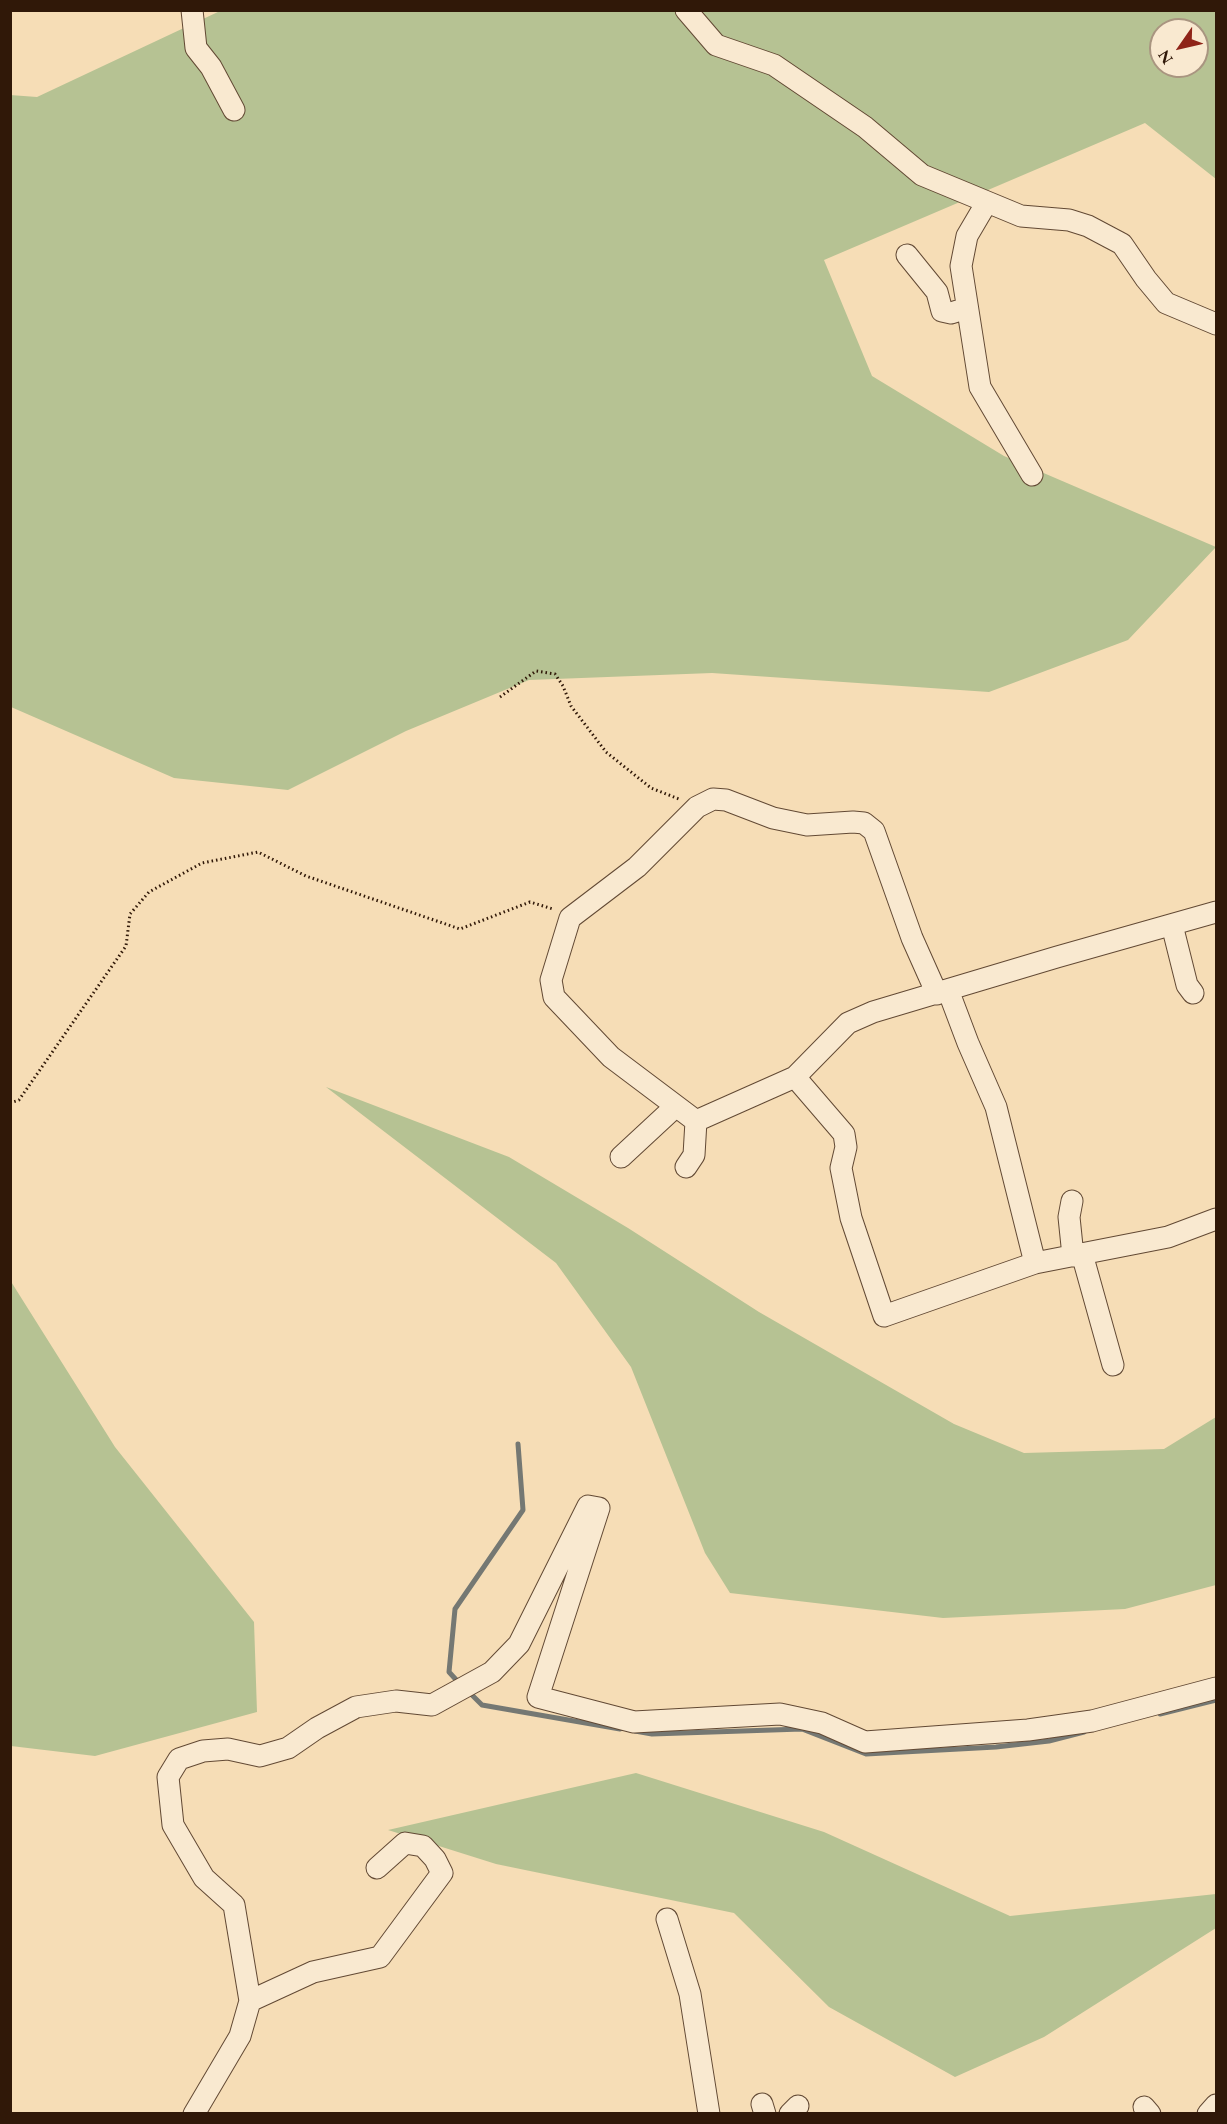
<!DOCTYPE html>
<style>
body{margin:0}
#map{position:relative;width:1227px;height:2124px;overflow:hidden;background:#f6ddb6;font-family:"EB Garamond",serif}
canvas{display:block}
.frame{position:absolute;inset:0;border:12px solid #301808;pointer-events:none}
.north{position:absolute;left:1149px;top:18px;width:60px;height:60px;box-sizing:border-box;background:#f9e9d0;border:2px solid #a99580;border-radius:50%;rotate:236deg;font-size:16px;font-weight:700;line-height:24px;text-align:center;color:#301808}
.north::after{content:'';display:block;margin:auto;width:21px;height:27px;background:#8f2418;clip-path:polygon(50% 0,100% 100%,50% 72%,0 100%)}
</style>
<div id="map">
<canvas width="1227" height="2124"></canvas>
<div class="frame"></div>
<div class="north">N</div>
</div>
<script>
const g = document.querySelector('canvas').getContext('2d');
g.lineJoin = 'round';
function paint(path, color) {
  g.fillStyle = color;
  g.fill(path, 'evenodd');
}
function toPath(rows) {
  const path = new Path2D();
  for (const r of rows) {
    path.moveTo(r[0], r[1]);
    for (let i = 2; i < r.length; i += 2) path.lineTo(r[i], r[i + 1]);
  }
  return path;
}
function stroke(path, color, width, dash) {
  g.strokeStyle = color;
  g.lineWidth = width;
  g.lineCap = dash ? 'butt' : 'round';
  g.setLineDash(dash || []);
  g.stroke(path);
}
paint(toPath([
 [220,11,1216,11,1216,179,1145,123,824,260,872,376,1004,456,1216,547,1128,640,989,692,712,673,529,680,406,731,288,790,174,778,11,707,10,95,37,97],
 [1161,30,1197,30,1197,66,1161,66],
 [326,1087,509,1157,628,1228,759,1312,954,1424,1024,1453,1164,1449,1216,1417,1216,1585,1125,1609,943,1618,730,1593,705,1553,631,1367,556,1263],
 [10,1280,115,1447,254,1622,257,1712,95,1756,11,1746],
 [636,1773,824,1832,1010,1916,1216,1894,1216,1928,1044,2037,955,2077,829,2007,734,1913,496,1864,388,1830]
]), '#b6c293');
stroke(toPath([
 [460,1684,449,1672,455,1609,523,1510,518,1444],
 [467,1690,482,1705,620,1729],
 [1160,1714,1216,1700],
 [635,1731,652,1734,802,1729,866,1754,996,1747,1049,1741,1084,1732]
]), '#757873', 5);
const street = toPath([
 [192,10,196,48,211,67,234,110],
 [686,10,716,45,774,65,865,127,922,175,1021,216,1069,220,1088,226,1122,244,1146,279,1166,303,1216,324],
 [987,202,967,236,961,266,980,387,1032,475],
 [907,255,937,292,942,311,951,313,967,308],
 [1216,912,1057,957,873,1012,848,1023,795,1077,844,1134,846,1147,841,1168,851,1218,884,1316,1035,1263,1168,1237,1216,1219],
 [1172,925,1187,985,1193,993],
 [948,990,968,1043,996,1107,1035,1263],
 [795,1077,696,1121,611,1057,554,997,551,980,570,918,637,867,697,807,713,799,726,800,773,818,807,825,853,822,864,823,874,831,912,938,937,994],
 [621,1157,676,1106],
 [686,1167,694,1155,696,1121],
 [1072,1201,1069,1217,1073,1256],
 [1082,1254,1113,1365],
 [667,1919,690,1994,709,2114],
 [250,2001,234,1905,204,1878,173,1825,168,1777,179,1759,203,1751,228,1749,260,1756,288,1748,317,1728,356,1707,396,1701,432,1705,492,1672,519,1644,588,1506,599,1508,538,1697,634,1722,780,1714,822,1723,865,1742,1028,1730,1092,1721,1216,1688],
 [762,2104,765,2114],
 [1144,2107,1150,2114],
 [194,2114,240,2036,250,2001,313,1972,380,1957,442,1873,435,1859,423,1846,405,1843,377,1868],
 [790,2114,798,2106],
 [1208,2114,1216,2105]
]);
stroke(street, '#624934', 23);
stroke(toPath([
 [500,697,536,671,555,674,563,686,571,706,606,752,651,788,679,799],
 [10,1103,19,1100,126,946,130,914,149,892,202,863,258,852,306,876,460,929,530,902,553,909]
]), '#301808', 3, [1.5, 3]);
stroke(street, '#f9e9d0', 21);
</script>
